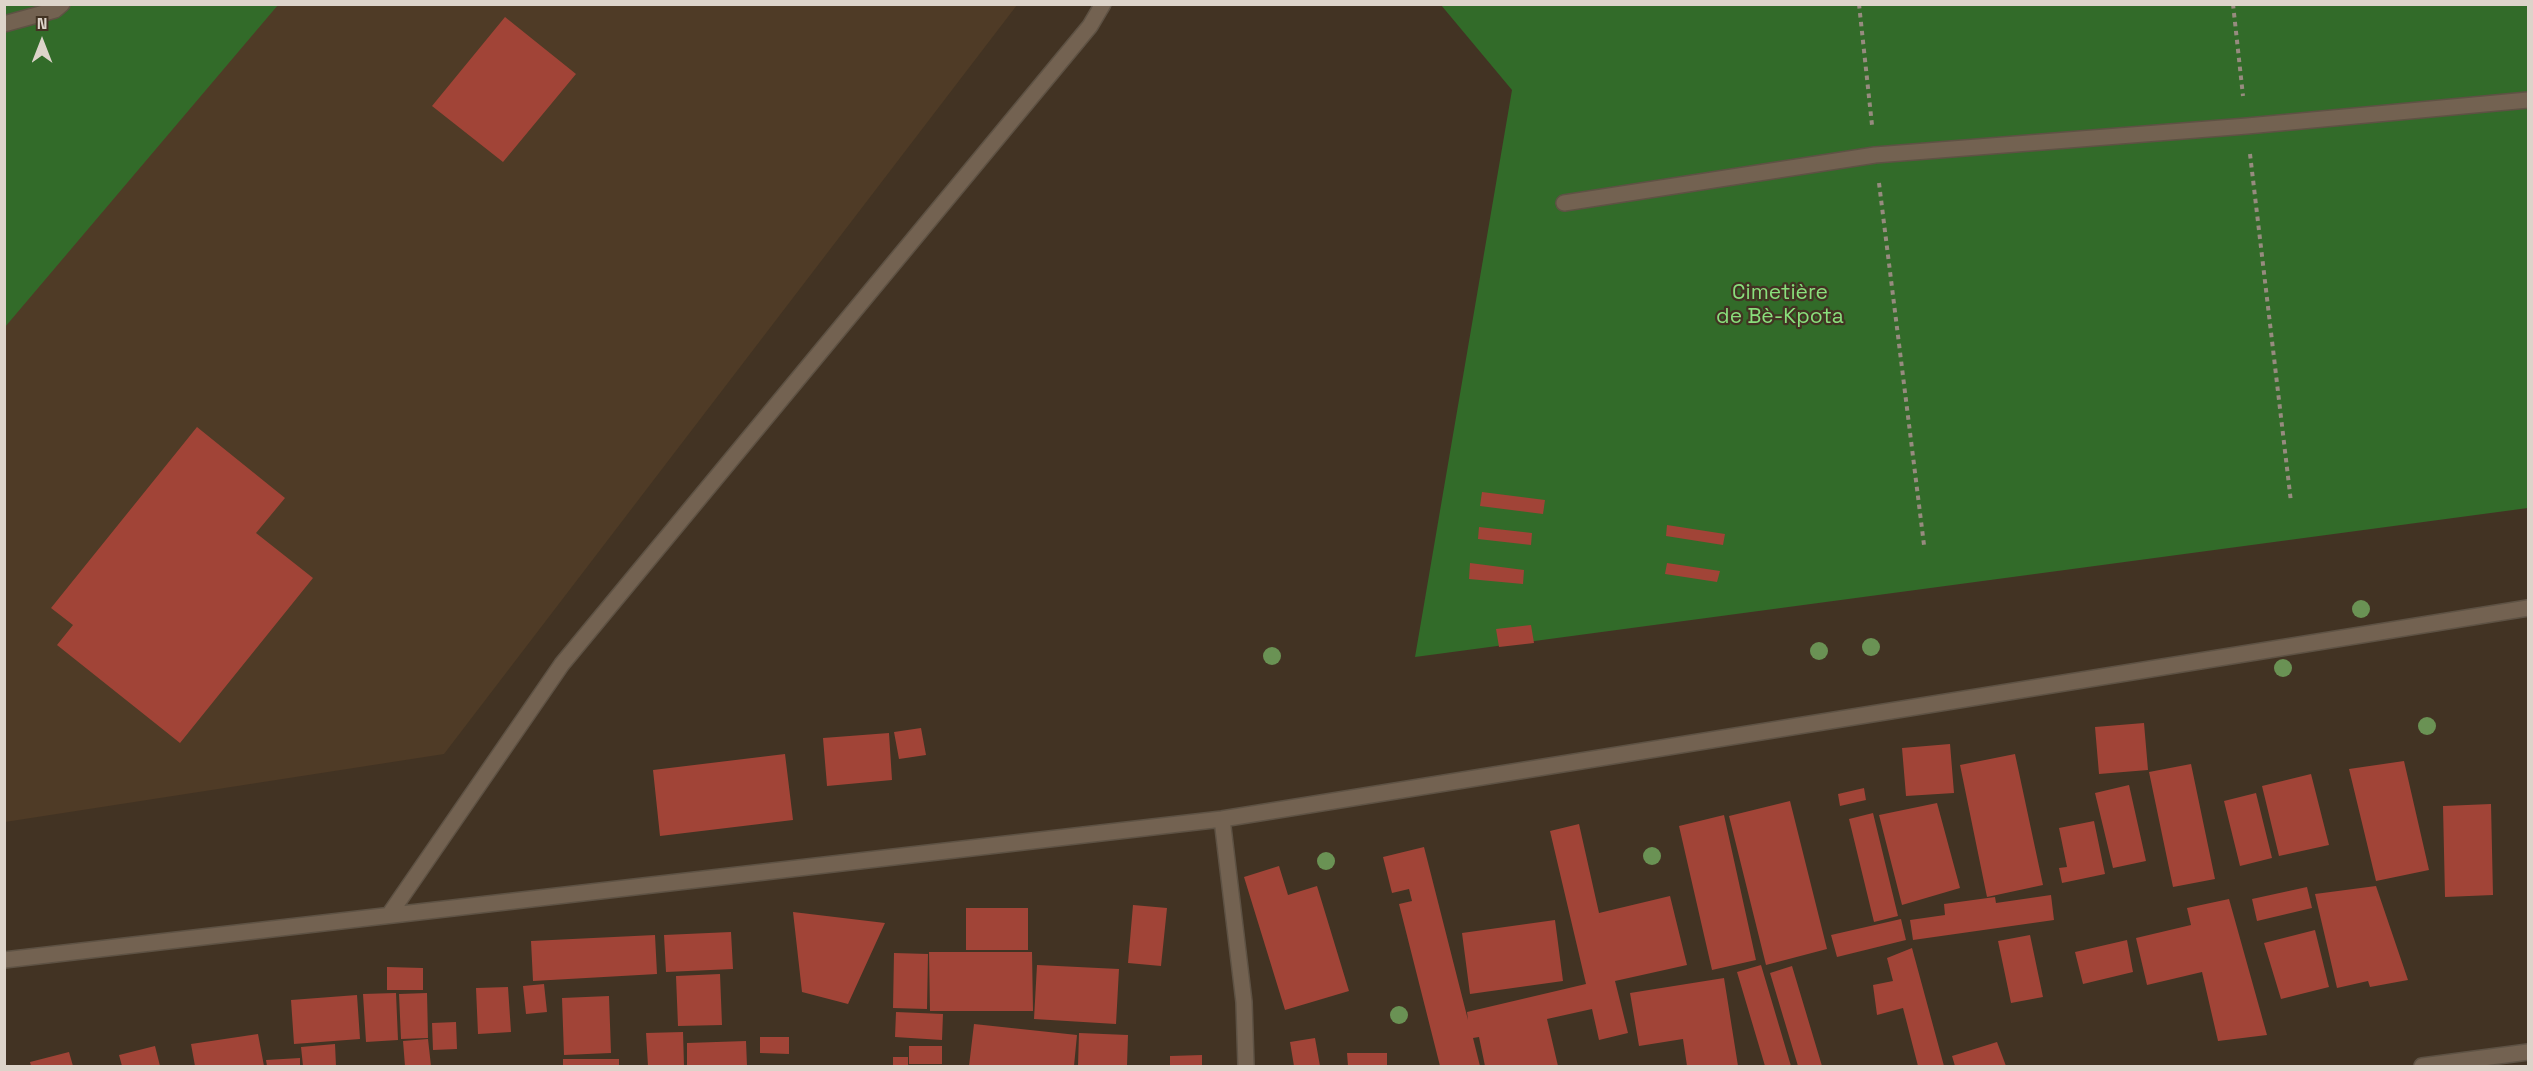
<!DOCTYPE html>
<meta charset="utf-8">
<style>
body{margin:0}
#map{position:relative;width:2533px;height:1071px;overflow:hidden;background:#423323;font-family:"Space Grotesk",sans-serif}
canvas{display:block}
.frame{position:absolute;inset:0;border:6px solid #ddd4ca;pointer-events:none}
.north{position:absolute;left:12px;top:12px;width:60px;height:60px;-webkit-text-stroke:4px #423323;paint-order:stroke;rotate:0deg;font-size:16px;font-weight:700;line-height:24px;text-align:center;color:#ddd4ca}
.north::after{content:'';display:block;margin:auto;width:21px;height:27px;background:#ddd4ca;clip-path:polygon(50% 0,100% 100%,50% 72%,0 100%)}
</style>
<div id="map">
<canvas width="2533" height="1071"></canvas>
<div class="frame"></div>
<div class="north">N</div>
</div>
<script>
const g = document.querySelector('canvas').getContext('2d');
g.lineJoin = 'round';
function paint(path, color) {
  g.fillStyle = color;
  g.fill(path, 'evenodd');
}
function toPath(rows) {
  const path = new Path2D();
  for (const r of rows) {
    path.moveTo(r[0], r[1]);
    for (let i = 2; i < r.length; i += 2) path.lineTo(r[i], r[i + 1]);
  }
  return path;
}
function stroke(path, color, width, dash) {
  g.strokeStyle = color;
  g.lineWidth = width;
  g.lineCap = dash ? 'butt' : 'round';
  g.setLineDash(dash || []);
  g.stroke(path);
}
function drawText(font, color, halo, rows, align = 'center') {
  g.font = font + ' "Space Grotesk",sans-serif';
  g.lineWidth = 4.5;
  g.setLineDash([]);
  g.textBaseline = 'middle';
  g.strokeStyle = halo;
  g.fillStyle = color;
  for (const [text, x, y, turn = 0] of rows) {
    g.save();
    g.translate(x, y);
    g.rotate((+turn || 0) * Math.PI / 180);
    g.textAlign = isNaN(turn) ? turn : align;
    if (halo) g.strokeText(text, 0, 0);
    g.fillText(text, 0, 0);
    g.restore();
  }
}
paint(toPath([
 [5,5,1017,5,444,754,5,822]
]), '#4f3b26');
paint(toPath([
 [5,5,278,5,5,327],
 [1441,5,2528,5,2528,508,1415,657,1512,90]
]), '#326b29');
paint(toPath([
 [505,17,576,74,503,162,432,106],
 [197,427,285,498,256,533,313,578,180,743,57,645,73,625,51,608],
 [1482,492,1545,500,1543,514,1480,506],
 [1667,525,1725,534,1723,545,1666,536],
 [1479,527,1532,533,1531,545,1478,539],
 [1470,563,1524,570,1523,584,1469,579],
 [1667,563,1720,571,1717,582,1665,574],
 [1531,625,1534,643,1499,647,1496,629],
 [2144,723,2148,770,2099,774,2095,727],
 [921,728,926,755,899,759,894,732],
 [889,733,892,780,827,786,823,738],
 [1950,744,1954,793,1906,796,1902,748],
 [785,754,793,820,660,836,653,770],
 [2015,754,2043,885,1987,897,1960,765],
 [2404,761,2429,870,2376,881,2349,769],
 [2191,764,2215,879,2173,887,2149,772],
 [2311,774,2329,845,2279,856,2262,786],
 [2129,785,2146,861,2113,868,2095,793],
 [1864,788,1866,800,1840,806,1838,794],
 [2256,793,2272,858,2240,866,2224,801],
 [1790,801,1827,949,1766,965,1729,816],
 [1937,803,1960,888,1902,905,1879,815],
 [2491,804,2493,895,2445,897,2443,806],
 [1873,813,1898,916,1874,922,1849,819],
 [1724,815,1756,960,1712,970,1679,826],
 [2094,821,2105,874,2062,883,2059,868,2067,867,2059,828],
 [1579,824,1599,913,1670,896,1687,965,1615,981,1628,1033,1599,1040,1592,1009,1547,1019,1558,1066,1485,1066,1479,1037,1473,1038,1480,1066,1440,1066,1399,904,1412,901,1409,889,1392,893,1383,857,1424,847,1468,1020,1467,1012,1586,984,1550,831],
 [1279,866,1288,895,1317,886,1349,991,1285,1010,1244,877],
 [2376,886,2408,980,2370,987,2368,981,2337,988,2315,894],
 [2307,887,2312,908,2257,921,2252,899],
 [2051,895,2054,920,1913,940,1910,920,1945,915,1944,904,1995,897,1996,903],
 [2229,899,2267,1035,2218,1041,2202,972,2147,985,2136,938,2191,925,2187,908],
 [1133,905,1167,908,1161,966,1128,963],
 [966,908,1028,908,1028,950,966,950],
 [793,912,885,923,848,1004,802,992],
 [1901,919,1906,940,1837,957,1831,935],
 [1555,920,1563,981,1470,994,1462,933],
 [2315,930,2329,987,2281,999,2264,943],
 [731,932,733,969,666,972,664,935],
 [655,935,657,974,533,981,531,941],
 [2030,935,2043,997,2011,1003,1998,941],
 [2127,940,2133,972,2083,984,2075,952],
 [1912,948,1944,1066,1918,1066,1903,1008,1877,1015,1873,985,1893,981,1887,958],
 [929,952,1032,952,1033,1011,930,1011],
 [894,953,928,954,927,1009,893,1008],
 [1037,965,1119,969,1116,1024,1034,1019],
 [1761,965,1791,1066,1765,1066,1737,972],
 [1792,966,1822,1066,1798,1066,1770,973],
 [387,967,423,968,423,990,387,990],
 [720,974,722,1025,678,1026,676,976],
 [1724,978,1738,1066,1687,1066,1683,1039,1639,1046,1630,993],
 [544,984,547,1012,526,1014,523,986],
 [508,987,511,1032,478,1034,476,988],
 [396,993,398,1040,366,1042,363,994],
 [427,993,428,1038,401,1039,399,994],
 [357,995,360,1039,294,1044,291,1000],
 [609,996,611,1053,564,1055,562,998],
 [896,1012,943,1014,942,1040,895,1037],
 [456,1022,457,1049,433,1050,432,1023],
 [974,1024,1077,1035,1074,1066,969,1066],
 [683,1032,684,1066,648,1066,646,1033],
 [1079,1033,1128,1035,1127,1066,1078,1066],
 [258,1034,264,1066,195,1066,191,1044],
 [760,1037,789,1037,789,1054,760,1053],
 [1315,1038,1320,1066,1294,1066,1290,1042],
 [428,1039,431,1066,405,1066,403,1041],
 [746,1041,747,1066,687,1066,687,1043],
 [1997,1042,2006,1066,1955,1066,1952,1056],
 [335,1044,336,1066,303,1066,301,1047],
 [155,1046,160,1066,122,1066,119,1055],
 [909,1046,942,1046,942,1064,909,1064],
 [69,1052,73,1066,31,1066,30,1062],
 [1347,1053,1387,1053,1387,1066,1348,1066],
 [1202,1055,1202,1066,1170,1066,1170,1056],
 [893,1057,908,1057,908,1066,893,1066],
 [300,1058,300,1066,267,1066,266,1060],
 [563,1059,619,1059,619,1066,563,1066]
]), '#a14437');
const minor = toPath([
 [4,24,55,10,62,4],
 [1564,203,1875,155,2247,126,2528,100],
 [1222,819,1244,1002,1246,1066],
 [389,915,562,664,1090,26,1103,4],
 [4,960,1222,819,2528,608],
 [2422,1066,2528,1052]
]);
stroke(minor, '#5e5244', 18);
stroke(toPath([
 [1859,4,1872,125],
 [2233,4,2243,96],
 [2250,154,2291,502],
 [1879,183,1924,545]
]), '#978b7f', 4, [4.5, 4.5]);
stroke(minor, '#736251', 15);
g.fillStyle = '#6a9254';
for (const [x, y] of [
 [2361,609],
 [1871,647],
 [1819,651],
 [1272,656],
 [2283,668],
 [2427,726],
 [1652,856],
 [1326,861],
 [1399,1015]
]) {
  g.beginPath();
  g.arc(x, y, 9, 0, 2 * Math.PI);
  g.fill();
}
drawText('21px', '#8adf7c', '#423323', [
 ["Cimetière",1780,293],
 ["de Bè-Kpota",1780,317]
]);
</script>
